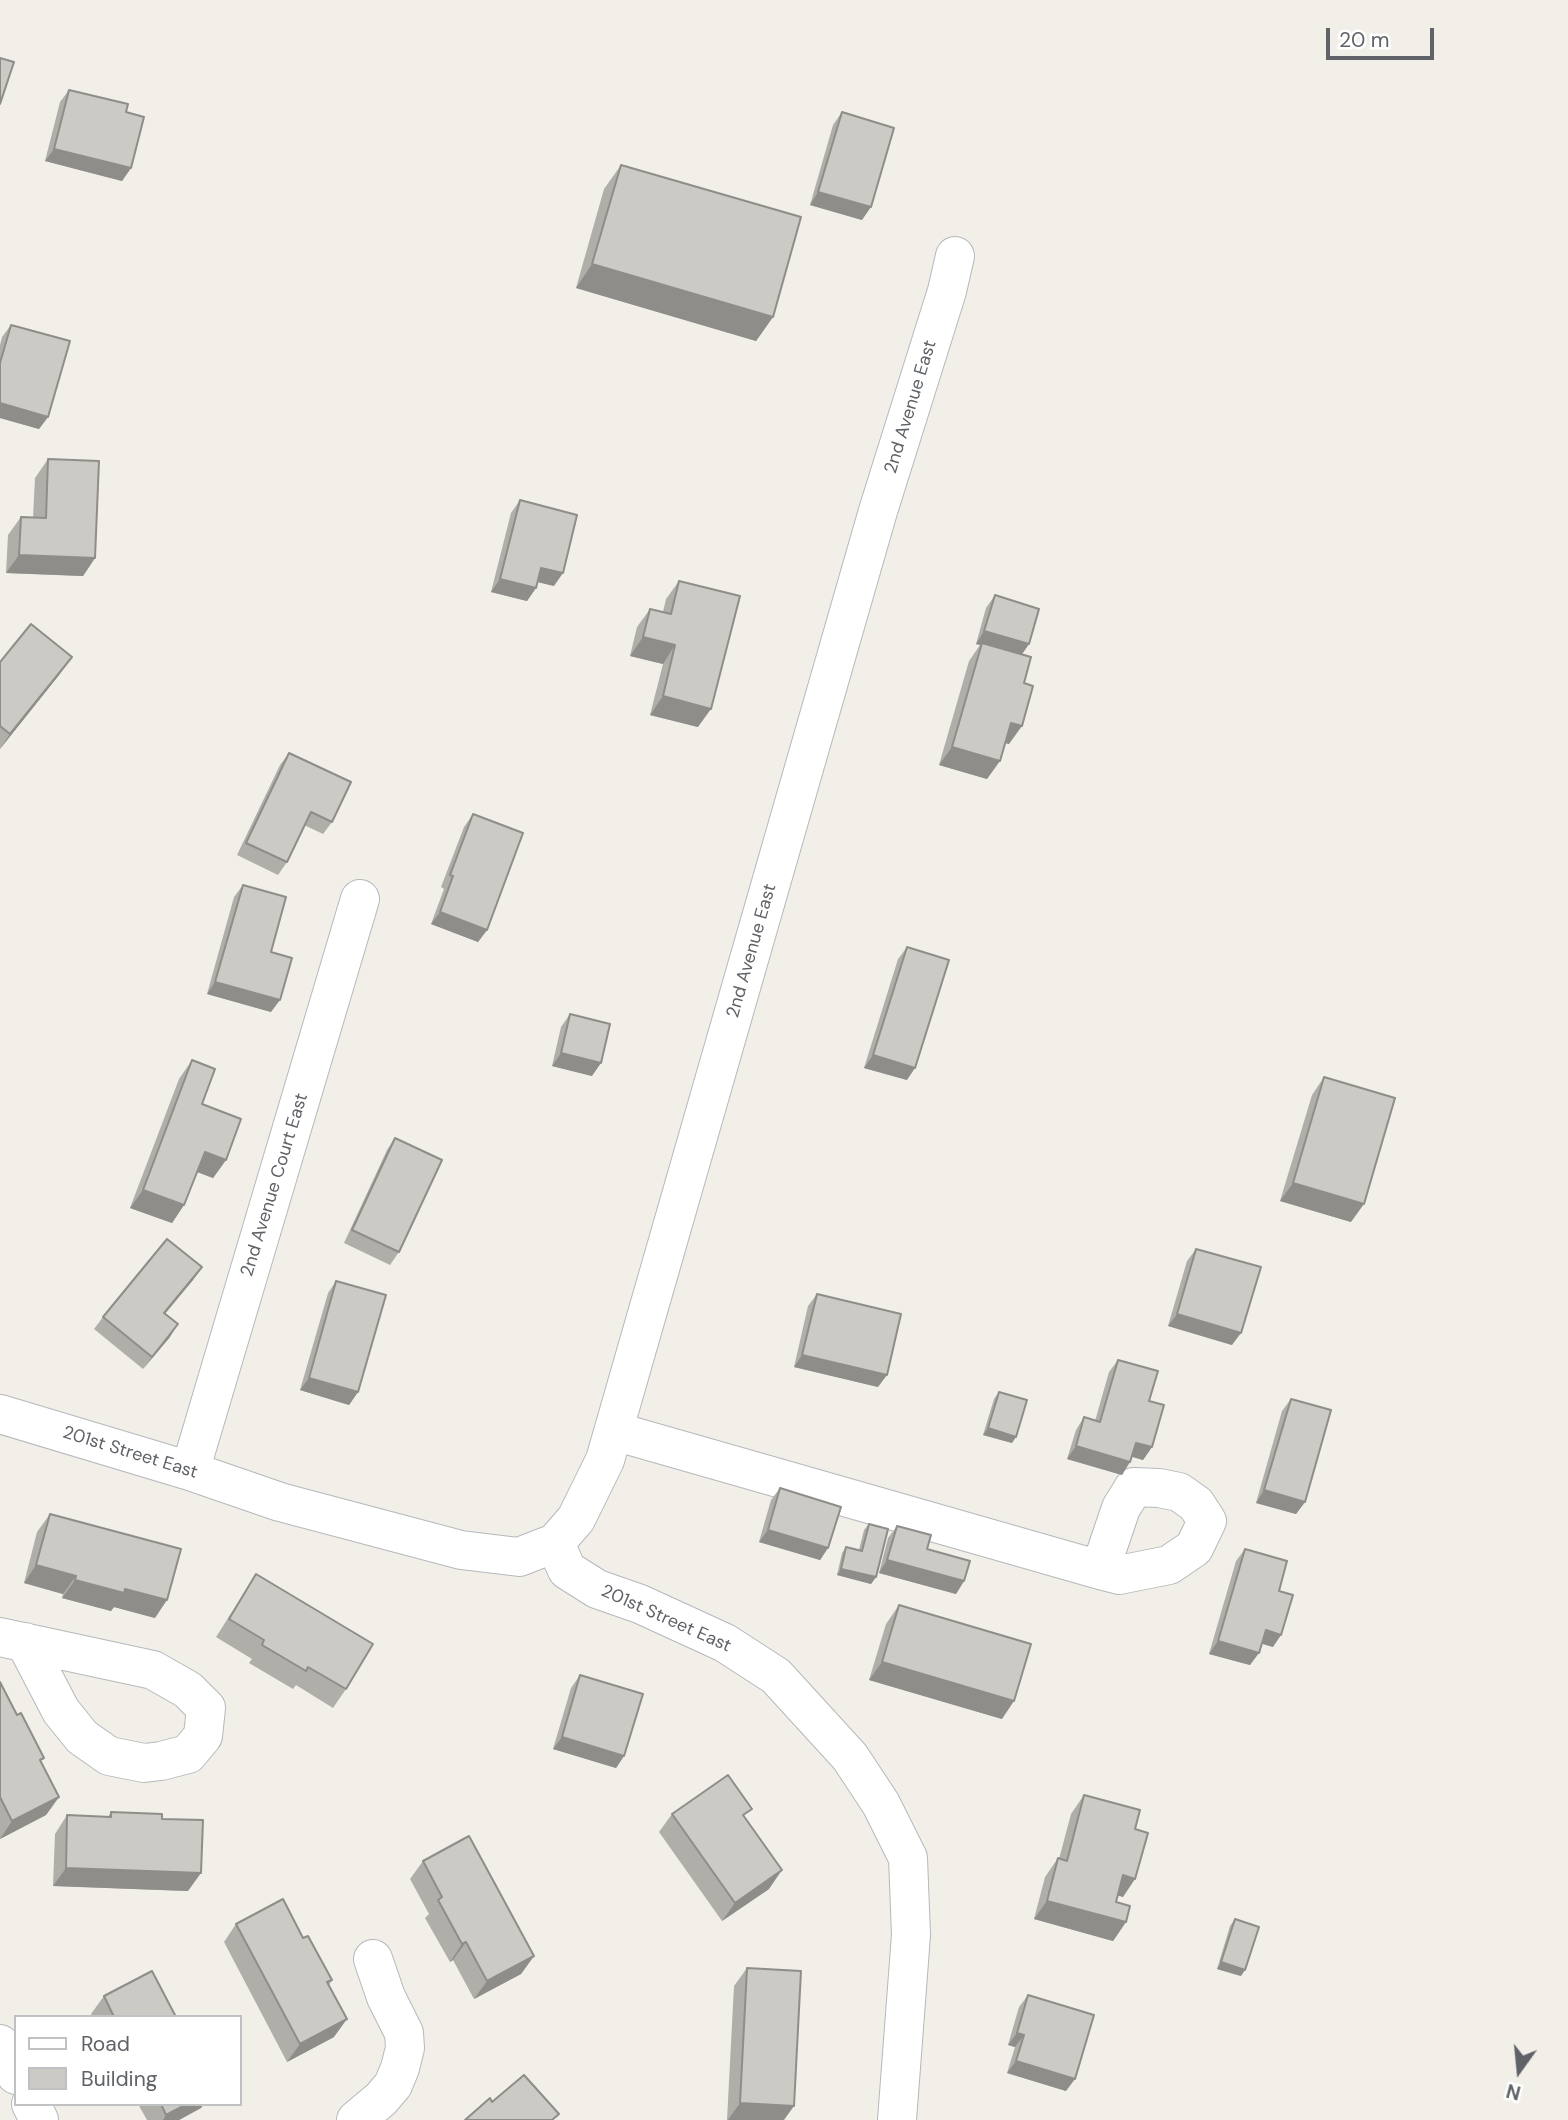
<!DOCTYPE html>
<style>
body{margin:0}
#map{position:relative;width:1568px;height:2120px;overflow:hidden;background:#f1efe8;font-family:"DM Sans",sans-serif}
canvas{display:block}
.legend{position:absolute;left:14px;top:2015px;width:228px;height:91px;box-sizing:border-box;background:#fff;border:2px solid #bfc1c3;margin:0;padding:9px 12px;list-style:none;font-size:21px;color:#5f6368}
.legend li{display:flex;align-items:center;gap:14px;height:35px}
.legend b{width:35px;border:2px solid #bfc1c3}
.north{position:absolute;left:1484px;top:2036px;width:70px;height:70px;-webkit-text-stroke:5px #fff;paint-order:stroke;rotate:195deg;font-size:19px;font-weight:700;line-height:28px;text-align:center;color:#5f6368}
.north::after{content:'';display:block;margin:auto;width:24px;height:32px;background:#5f6368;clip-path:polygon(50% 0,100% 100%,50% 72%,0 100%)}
.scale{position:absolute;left:1326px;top:28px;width:108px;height:32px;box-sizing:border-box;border:4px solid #5f6368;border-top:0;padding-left:9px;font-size:21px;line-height:24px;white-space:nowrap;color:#5f6368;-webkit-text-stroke:5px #fff;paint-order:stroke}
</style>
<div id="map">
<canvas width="1568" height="2120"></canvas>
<ul class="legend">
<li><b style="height:9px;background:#fff"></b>Road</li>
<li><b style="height:19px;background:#cccac5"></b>Building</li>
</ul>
<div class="north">N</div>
<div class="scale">20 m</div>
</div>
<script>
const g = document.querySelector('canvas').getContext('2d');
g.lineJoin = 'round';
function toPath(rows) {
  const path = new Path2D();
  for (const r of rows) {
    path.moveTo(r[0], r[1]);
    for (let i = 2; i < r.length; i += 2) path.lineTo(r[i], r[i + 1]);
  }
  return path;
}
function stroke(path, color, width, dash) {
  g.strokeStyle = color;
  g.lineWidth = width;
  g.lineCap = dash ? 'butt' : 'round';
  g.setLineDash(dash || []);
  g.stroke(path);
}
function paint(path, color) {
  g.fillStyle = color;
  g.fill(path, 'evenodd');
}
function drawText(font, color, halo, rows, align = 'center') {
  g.font = font + ' "DM Sans",sans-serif';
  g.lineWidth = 6;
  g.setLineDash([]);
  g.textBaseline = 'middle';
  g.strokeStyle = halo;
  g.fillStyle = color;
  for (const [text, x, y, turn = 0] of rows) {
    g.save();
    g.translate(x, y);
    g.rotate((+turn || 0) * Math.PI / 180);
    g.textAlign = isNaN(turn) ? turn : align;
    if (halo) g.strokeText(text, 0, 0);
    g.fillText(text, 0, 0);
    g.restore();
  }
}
const minor = toPath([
 [0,1414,190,1471,280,1502,461,1550,519,1557,555,1543,576,1519,605,1460,878,511,947,291,955,256],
 [614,1431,1100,1570,1119,1575,1169,1565,1194,1548,1207,1521,1196,1504,1179,1492,1159,1488,1134,1487,1121,1508,1100,1570],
 [190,1471,360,899],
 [555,1543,567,1570,597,1589,640,1604,725,1643,776,1676,850,1757,881,1804,908,1858,911,1935,897,2120],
 [0,1637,153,1670,188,1690,206,1708,203,1736,188,1754,161,1761,144,1763,109,1756,82,1737,61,1711,25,1642],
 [0,2044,16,2075],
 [31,2104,39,2120],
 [356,2120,381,2099,393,2085,400,2068,405,2048,404,2033,386,1997,373,1959]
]);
stroke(minor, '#b5b8bc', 40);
stroke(minor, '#fff', 38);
paint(toPath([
 [69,90,126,112,131,168,122,181,45,161,60,102],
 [842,112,862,220,810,205,833,125],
 [621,165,773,317,756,341,576,288,604,189],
 [11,325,48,417,39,429,0,418,0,345,2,337],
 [48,459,95,558,83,576,6,573,8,535,21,517,33,518,35,478],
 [520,500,554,586,538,582,536,588,527,601,491,592,511,513],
 [679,581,698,727,650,715,663,664,630,656,637,627,650,609,663,612,666,599],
 [995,595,1029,644,1022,654,1024,683,1009,744,1005,743,987,779,939,765,969,661,980,645,976,644,986,608],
 [0,662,59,675,0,749],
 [289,753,332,822,323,834,304,825,287,862,278,875,237,855,280,765],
 [473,814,487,930,478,942,431,924,444,889,441,887,464,827],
 [243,885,271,952,271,1012,207,994,234,897],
 [907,947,907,1080,864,1068,898,959],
 [570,1014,592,1076,552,1066,561,1027],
 [192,1060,202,1104,226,1160,213,1178,197,1172,184,1205,172,1223,130,1208,179,1079],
 [1324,1077,1351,1222,1280,1201,1312,1095],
 [395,1138,399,1252,390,1265,344,1243,387,1150],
 [1196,1249,1232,1345,1168,1326,1187,1261],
 [193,1280,165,1314,170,1337,143,1369,94,1329,103,1317],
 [336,1281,358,1392,349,1405,300,1390,328,1293],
 [817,1294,878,1387,794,1367,808,1306],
 [1118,1360,1149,1401,1152,1447,1143,1460,1132,1457,1122,1475,1067,1459,1076,1430,1084,1417,1095,1421,1109,1372],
 [999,1392,1012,1443,983,1435,994,1399],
 [1291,1399,1305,1502,1296,1514,1256,1503,1282,1411],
 [780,1488,828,1548,820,1560,759,1542,771,1500],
 [50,1514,155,1618,114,1607,111,1611,62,1598,63,1594,24,1583,37,1532],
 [869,1524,876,1577,871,1584,837,1575,842,1553,846,1547,859,1550,864,1530],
 [897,1526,964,1581,956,1594,879,1573,888,1538],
 [1245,1549,1279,1591,1273,1647,1262,1644,1250,1665,1209,1654,1236,1561],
 [256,1574,346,1689,333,1708,296,1685,293,1689,249,1663,252,1659,216,1637,244,1593],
 [899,1605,1002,1719,869,1680,886,1624],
 [580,1675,624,1756,616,1768,553,1749,571,1688],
 [0,1682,59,1797,46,1815,0,1839],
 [1084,1795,1135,1829,1123,1897,1117,1895,1116,1902,1126,1922,1113,1941,1034,1919,1045,1877,1058,1858,1059,1859,1071,1814],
 [111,1812,162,1819,188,1891,53,1886,55,1834,67,1815,108,1817],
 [672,1814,745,1819,769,1889,722,1921,659,1832],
 [423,1861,534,1956,521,1974,474,1999,453,1960,450,1962,425,1918,429,1914,410,1879],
 [1235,1919,1241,1976,1217,1969,1230,1926],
 [236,1924,303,1938,332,1980,329,1985,334,2037,287,2062,224,1942],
 [747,1968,784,2120,727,2120,734,1986],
 [1028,1995,1066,2091,1007,2073,1015,2047,1008,2045,1019,2007],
 [104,1996,176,2017,93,2017,91,2014],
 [138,2104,204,2104,201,2108,179,2120,147,2120]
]), '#afaea9');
paint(toPath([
 [54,149,131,168,122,181,45,161],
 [818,192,871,207,862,220,810,205],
 [592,264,773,317,756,341,576,288],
 [0,403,48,417,39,429,0,418],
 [19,555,95,558,83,576,6,573],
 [541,568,563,573,554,586,533,581],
 [500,579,536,588,527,601,491,592],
 [984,631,1029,644,1020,657,982,643,980,645,976,644],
 [643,637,675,645,663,664,630,656],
 [72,657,59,675,0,749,10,734],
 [663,696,711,709,698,727,650,715],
 [1011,723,1022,726,1009,744,998,741],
 [952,747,1000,761,987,779,939,765],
 [440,912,487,930,478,942,431,924],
 [215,982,280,1000,271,1012,207,994],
 [561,1053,601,1063,592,1076,552,1066],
 [873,1055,915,1068,907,1080,864,1068],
 [205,1152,226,1160,213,1178,192,1170],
 [1293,1183,1364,1204,1351,1222,1280,1201],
 [143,1190,184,1205,172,1223,130,1208],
 [202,1267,193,1280,155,1325,164,1313],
 [1177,1314,1241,1333,1232,1345,1168,1326],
 [178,1324,170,1337,143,1369,152,1357],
 [802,1355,887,1375,878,1387,794,1367],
 [309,1378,358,1392,349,1405,300,1390],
 [988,1428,1016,1437,1012,1443,983,1435],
 [1136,1443,1152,1447,1143,1460,1127,1455],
 [1076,1446,1130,1462,1122,1475,1067,1459],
 [1264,1490,1305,1502,1296,1514,1256,1503],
 [768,1530,828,1548,820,1560,759,1542],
 [887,1560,964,1581,956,1594,879,1573],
 [36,1565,76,1576,63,1594,24,1583],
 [841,1569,876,1577,871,1584,837,1575],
 [75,1580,125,1589,167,1600,155,1618,114,1607,111,1611,62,1598],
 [1266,1630,1281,1635,1273,1647,1257,1642],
 [1218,1641,1259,1653,1250,1665,1209,1654],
 [882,1662,1014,1701,1002,1719,869,1680],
 [562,1737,624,1756,616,1768,553,1749],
 [59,1797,46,1815,0,1839,12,1821],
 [66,1868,201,1873,188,1891,53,1886],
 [782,1870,769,1889,722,1921,735,1903],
 [1123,1875,1135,1879,1123,1897,1110,1893],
 [1047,1901,1126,1922,1113,1941,1034,1919],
 [466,1942,453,1960,450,1962,462,1944],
 [534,1956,521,1974,474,1999,487,1981],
 [1221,1962,1245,1970,1241,1976,1217,1969],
 [347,2019,334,2037,287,2062,300,2044],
 [1017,2033,1024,2035,1015,2047,1008,2045],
 [1016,2061,1075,2079,1066,2091,1007,2073],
 [740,2103,794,2106,784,2120,728,2120],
 [187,2104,204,2104,201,2108,179,2120,163,2120,166,2115]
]), '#8f8d8a');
const building = toPath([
 [0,58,14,62,0,104,0,58],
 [69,90,128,104,126,112,144,117,131,168,54,149,69,90],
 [842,112,894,128,871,207,818,192,842,112],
 [621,165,801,217,773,317,592,264,621,165],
 [11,325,70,341,48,417,0,403,0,363,11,325],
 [48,459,99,461,95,558,19,555,21,517,46,518,48,459],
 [520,500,577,515,563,573,541,568,536,588,500,579,520,500],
 [679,581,740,596,711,709,663,696,675,645,643,637,650,609,671,614,679,581],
 [995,595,1039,609,1029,644,984,631,995,595],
 [31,624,72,657,10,734,0,726,0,662,31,624],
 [982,643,1031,657,1024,683,1033,686,1022,726,1011,723,1000,761,952,747,982,643],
 [289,753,351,782,332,822,311,812,287,862,246,843,289,753],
 [473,814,523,833,487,930,440,912,453,876,450,875,473,814],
 [243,885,286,897,271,952,292,958,280,1000,215,982,243,885],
 [907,947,949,960,915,1068,873,1055,907,947],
 [570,1014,610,1024,601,1063,561,1053,570,1014],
 [192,1060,215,1069,202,1104,241,1119,226,1160,205,1152,184,1205,143,1190,192,1060],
 [1324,1077,1395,1098,1364,1204,1293,1183,1324,1077],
 [395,1138,442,1160,399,1252,352,1230,395,1138],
 [167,1239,202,1267,164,1313,178,1324,152,1357,103,1317,167,1239],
 [1196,1249,1261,1267,1241,1333,1177,1314,1196,1249],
 [336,1281,386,1295,358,1392,309,1378,336,1281],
 [817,1294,901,1314,887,1375,802,1355,817,1294],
 [1118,1360,1158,1371,1149,1401,1164,1405,1152,1447,1136,1443,1130,1462,1076,1446,1084,1417,1100,1422,1118,1360],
 [999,1392,1027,1400,1016,1437,988,1428,999,1392],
 [1291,1399,1331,1410,1305,1502,1264,1490,1291,1399],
 [780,1488,841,1507,828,1548,768,1530,780,1488],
 [50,1514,181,1549,167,1600,125,1589,124,1593,75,1580,76,1576,36,1565,50,1514],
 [869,1524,888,1529,876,1577,841,1569,846,1547,862,1551,869,1524],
 [897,1526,931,1535,927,1549,970,1561,964,1581,887,1560,897,1526],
 [1245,1549,1287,1561,1279,1591,1293,1595,1281,1635,1266,1630,1259,1653,1218,1641,1245,1549],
 [256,1574,373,1644,346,1689,308,1667,306,1671,262,1645,264,1640,229,1619,256,1574],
 [899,1605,1031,1644,1014,1701,882,1662,899,1605],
 [580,1675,643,1694,624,1756,562,1737,580,1675],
 [0,1682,17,1715,21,1713,44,1758,40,1760,59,1797,12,1821,0,1797,0,1682],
 [728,1775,752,1809,743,1815,782,1870,735,1903,672,1814,728,1775],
 [1084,1795,1140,1810,1135,1829,1148,1833,1135,1879,1123,1875,1116,1902,1130,1906,1126,1922,1047,1901,1058,1858,1067,1861,1084,1795],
 [111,1812,162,1814,162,1819,203,1820,201,1873,66,1868,67,1815,111,1817,111,1812],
 [469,1836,534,1956,487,1981,466,1942,462,1944,438,1900,442,1897,423,1861,469,1836],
 [283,1899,303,1938,308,1936,332,1980,327,1982,347,2019,300,2044,236,1924,283,1899],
 [1235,1919,1259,1927,1245,1970,1221,1962,1235,1919],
 [747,1968,801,1971,794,2106,740,2103,747,1968],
 [152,1971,176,2017,114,2017,104,1996,152,1971],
 [1028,1995,1094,2015,1075,2079,1016,2061,1024,2035,1017,2033,1028,1995],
 [524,2075,559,2114,552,2120,465,2120,490,2098,492,2102,524,2075],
 [161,2104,187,2104,166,2115,161,2104]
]);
paint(building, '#cccac5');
stroke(building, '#8f8d8a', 2);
drawText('18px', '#5f6368', '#fff', [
 ["2nd Avenue East",911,407,-73],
 ["2nd Avenue East",752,951,-74],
 ["2nd Avenue Court East",275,1185,-73],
 ["201st Street East",130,1453,17],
 ["201st Street East",666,1619,24]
]);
</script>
